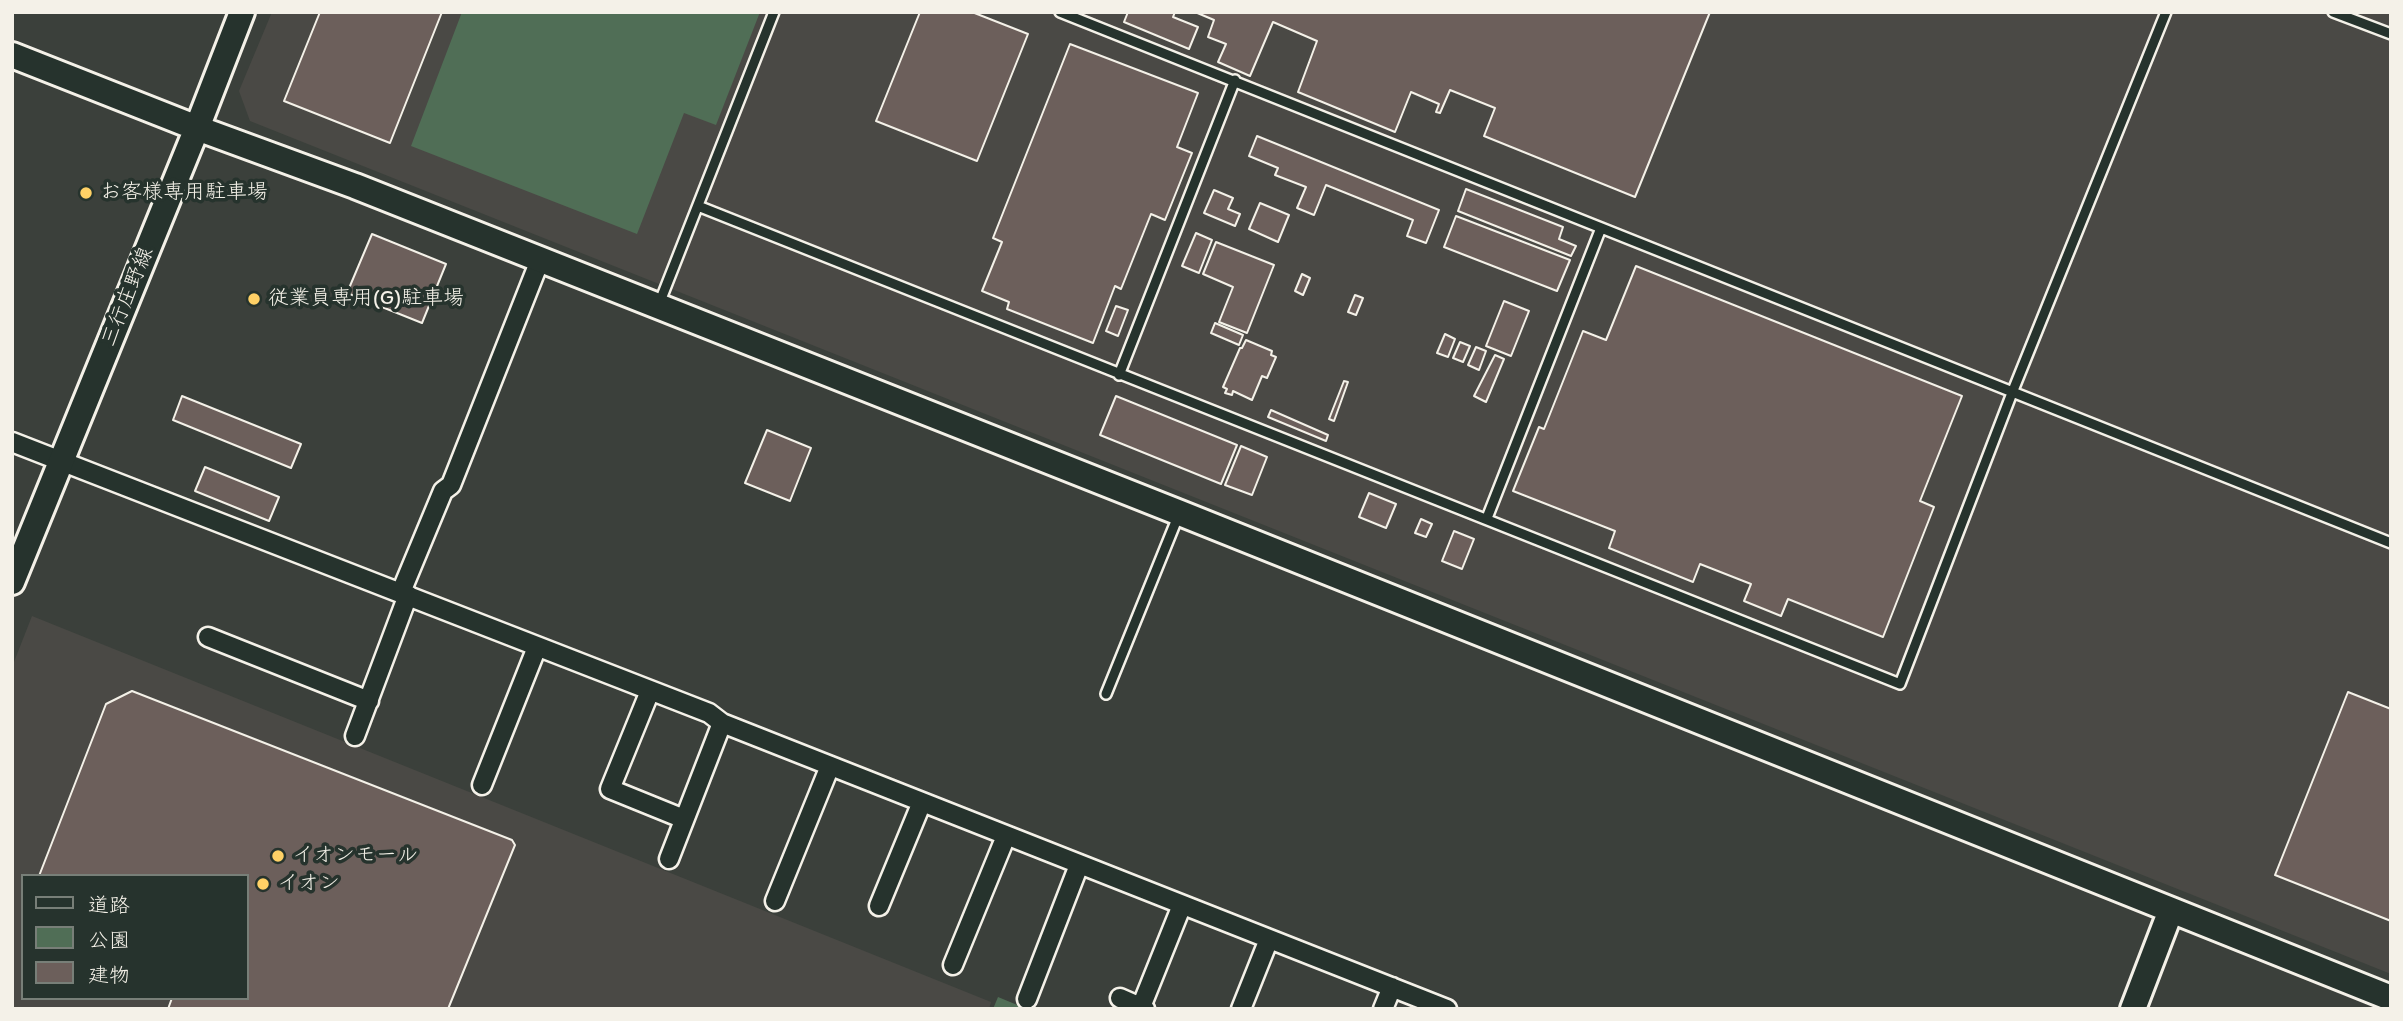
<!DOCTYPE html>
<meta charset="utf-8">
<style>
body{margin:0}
#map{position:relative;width:2403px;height:1021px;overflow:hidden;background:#3b403b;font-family:Itim,"Klee One",sans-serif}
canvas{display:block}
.frame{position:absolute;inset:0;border:14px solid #f4f1e8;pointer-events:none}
.legend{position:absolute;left:21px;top:874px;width:228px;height:126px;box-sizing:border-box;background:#26332d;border:2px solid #787f78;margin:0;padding:9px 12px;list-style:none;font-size:21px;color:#f4f1e8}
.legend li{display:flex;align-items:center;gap:14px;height:35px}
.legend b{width:35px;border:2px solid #787f78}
</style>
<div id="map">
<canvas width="2403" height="1021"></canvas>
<div class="frame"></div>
<ul class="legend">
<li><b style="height:9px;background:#26332d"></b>道路</li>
<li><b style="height:19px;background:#506e56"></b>公園</li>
<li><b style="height:19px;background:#6c5f5b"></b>建物</li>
</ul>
</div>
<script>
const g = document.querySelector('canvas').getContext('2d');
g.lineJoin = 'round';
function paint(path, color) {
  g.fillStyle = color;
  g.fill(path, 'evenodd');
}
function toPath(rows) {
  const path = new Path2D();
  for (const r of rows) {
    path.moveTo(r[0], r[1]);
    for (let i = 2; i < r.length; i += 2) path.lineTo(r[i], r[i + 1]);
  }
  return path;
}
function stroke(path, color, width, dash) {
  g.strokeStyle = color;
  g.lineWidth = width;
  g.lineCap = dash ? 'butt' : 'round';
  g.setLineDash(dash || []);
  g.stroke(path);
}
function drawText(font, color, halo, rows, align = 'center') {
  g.font = font + ' Itim,"Klee One",sans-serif';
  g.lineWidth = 7;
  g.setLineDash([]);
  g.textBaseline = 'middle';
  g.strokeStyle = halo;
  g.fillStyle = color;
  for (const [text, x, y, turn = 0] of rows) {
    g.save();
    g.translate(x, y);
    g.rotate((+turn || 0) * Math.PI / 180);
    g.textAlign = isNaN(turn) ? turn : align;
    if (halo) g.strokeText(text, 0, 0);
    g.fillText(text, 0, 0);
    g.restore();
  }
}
paint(toPath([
 [272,12,2391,12,2391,974,250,121,239,91],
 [32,616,991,1002,989,1009,12,1009,12,667],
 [23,876,247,876,247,998,23,998]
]), '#4a4945');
paint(toPath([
 [462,12,760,12,716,125,684,113,637,234,411,146],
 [998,997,1027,1009,993,1009]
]), '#506e56');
const building = toPath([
 [320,12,442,12,390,143,284,101,320,12],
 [920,12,972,12,1028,34,977,161,876,121,920,12],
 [1128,12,1175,12,1173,17,1198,27,1189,49,1124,22,1128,12],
 [1195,12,1710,12,1635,197,1484,136,1495,108,1450,90,1440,113,1436,112,1439,104,1411,92,1395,132,1298,92,1317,41,1273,22,1250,76,1218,62,1226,44,1208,37,1214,20,1195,12],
 [1070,44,1198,93,1177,147,1192,153,1165,220,1151,214,1121,289,1115,286,1093,343,1007,309,1009,302,982,291,1002,242,993,238,1070,44],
 [1257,136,1439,210,1426,243,1407,236,1413,220,1326,185,1314,215,1297,208,1306,187,1275,175,1278,168,1249,156,1257,136],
 [1466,189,1563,227,1559,239,1576,246,1571,256,1458,211,1466,189],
 [1214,190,1233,198,1228,209,1240,214,1235,226,1204,213,1214,190],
 [1260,203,1289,215,1278,242,1249,229,1260,203],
 [1456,216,1570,260,1557,291,1444,247,1456,216],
 [1196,233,1212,240,1199,273,1182,266,1196,233],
 [372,234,446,264,422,323,347,293,372,234],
 [1216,242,1274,265,1247,333,1219,322,1233,287,1203,274,1216,242],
 [1636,266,1962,396,1920,501,1934,507,1883,637,1788,599,1781,616,1744,601,1751,584,1700,564,1693,582,1609,548,1615,531,1513,491,1539,427,1544,429,1583,331,1606,340,1636,266],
 [1302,274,1310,278,1303,295,1295,291,1302,274],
 [1355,295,1363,298,1356,315,1348,312,1355,295],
 [1504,301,1529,311,1511,356,1486,346,1504,301],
 [1116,306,1128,310,1118,336,1106,331,1116,306],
 [1215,323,1243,335,1239,345,1211,333,1215,323],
 [1445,334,1455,339,1448,357,1437,353,1445,334],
 [1246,340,1272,351,1271,355,1276,357,1267,378,1262,376,1252,400,1233,391,1232,395,1225,393,1227,389,1223,387,1240,348,1242,348,1246,340],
 [1460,342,1470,346,1463,362,1453,358,1460,342],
 [1476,347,1486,351,1479,370,1468,365,1476,347],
 [1495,355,1504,359,1486,402,1474,396,1495,355],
 [1344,381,1348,382,1334,421,1329,419,1344,381],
 [182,396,301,444,291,468,173,420,182,396],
 [1116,396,1237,445,1221,484,1100,435,1116,396],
 [1271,410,1328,435,1326,441,1268,417,1271,410],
 [767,430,811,448,790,501,745,483,767,430],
 [1241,446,1267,457,1252,495,1225,485,1241,446],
 [205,467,279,497,269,521,195,491,205,467],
 [1369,493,1396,504,1386,528,1359,517,1369,493],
 [1421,519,1432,524,1426,537,1415,533,1421,519],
 [1454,531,1474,539,1462,569,1442,561,1454,531],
 [132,691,512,840,515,845,448,1009,168,1009,172,998,247,998,247,876,39,876,106,704,132,691],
 [2348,692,2391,709,2391,921,2275,875,2348,692]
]);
paint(building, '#6c5f5b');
stroke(building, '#f4f1e8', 2);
const lane = toPath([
 [1060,12,2391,543],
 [2333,12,2391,34],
 [698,206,1900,684,2012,393,2166,12],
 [659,304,774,12],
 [1119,375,1235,80],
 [1487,518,1601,228],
 [1106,694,1179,514]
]);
const street = toPath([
 [12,442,709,713,722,723,1447,1009],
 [401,592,443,491,451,485,540,260],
 [208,637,369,701],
 [650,691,610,789,684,819],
 [355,736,408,595],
 [482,785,537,647],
 [669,859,722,723],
 [775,901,830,766],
 [879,906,922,802],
 [953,965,1006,836],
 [1120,998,1145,1009],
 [1027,999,1079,865],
 [1141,1007,1182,905],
 [1241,1009,1269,939],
 [1383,1009,1392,987]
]);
const secondary = toPath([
 [12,55,197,128,355,186,1180,513,2391,998],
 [12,582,197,128,242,12],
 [2133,1009,2171,910]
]);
stroke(lane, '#f4f1e8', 14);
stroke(street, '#f4f1e8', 23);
stroke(secondary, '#f4f1e8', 30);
stroke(lane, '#26332d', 9);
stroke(street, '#26332d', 18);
stroke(secondary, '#26332d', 24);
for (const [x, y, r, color] of [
 [86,193,7,"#ffd166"],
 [254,299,7,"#ffd166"],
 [278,856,7,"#ffd166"],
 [263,884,7,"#ffd166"]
]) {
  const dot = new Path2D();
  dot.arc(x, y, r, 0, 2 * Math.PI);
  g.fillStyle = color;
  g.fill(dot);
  stroke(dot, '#26332d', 2.5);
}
drawText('21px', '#f4f1e8', '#26332d', [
 ["お客様専用駐車場",100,193],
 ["従業員専用(G)駐車場",268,299],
 ["イオンモール",292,856],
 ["イオン",277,884]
], 'left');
drawText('21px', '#f4f1e8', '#26332d', [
 ["三行庄野線",128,297,-68]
]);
</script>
